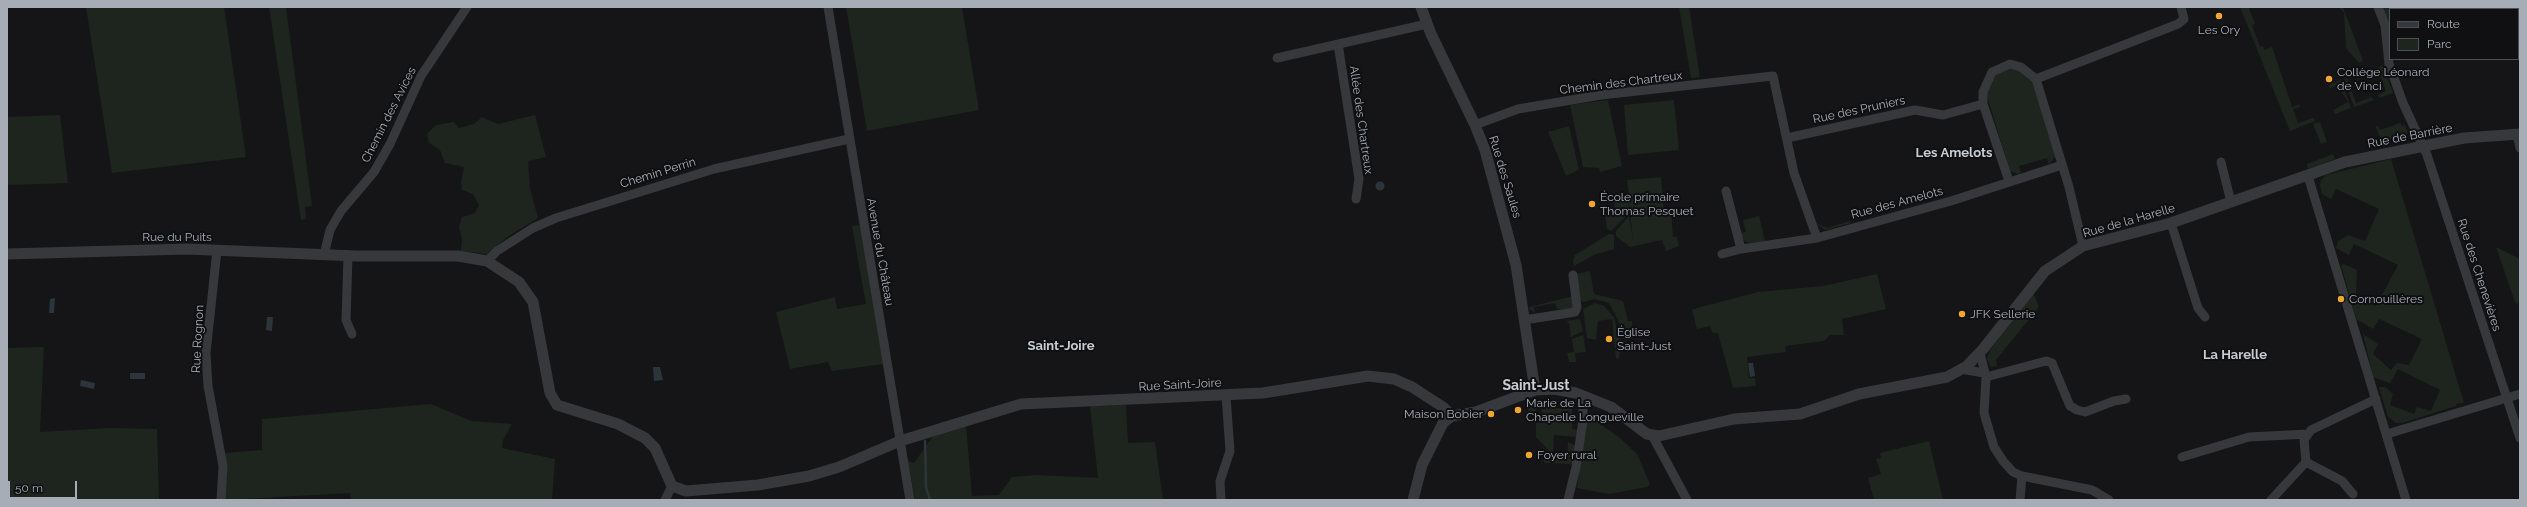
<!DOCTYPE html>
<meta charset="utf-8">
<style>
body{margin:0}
#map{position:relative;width:2527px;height:507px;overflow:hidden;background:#151517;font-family:Raleway,sans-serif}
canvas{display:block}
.frame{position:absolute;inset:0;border:8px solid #a7adb7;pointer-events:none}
.legend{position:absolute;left:2389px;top:8px;width:130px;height:52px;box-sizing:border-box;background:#101012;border:1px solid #4c4f54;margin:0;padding:5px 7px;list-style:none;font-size:12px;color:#a7adb7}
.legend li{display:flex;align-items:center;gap:8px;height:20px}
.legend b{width:20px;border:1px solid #4c4f54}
.scale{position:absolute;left:8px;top:481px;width:69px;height:18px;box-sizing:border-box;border:2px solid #a7adb7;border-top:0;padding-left:5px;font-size:12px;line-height:14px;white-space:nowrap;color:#a7adb7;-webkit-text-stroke:3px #101012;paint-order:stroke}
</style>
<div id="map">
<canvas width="2527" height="507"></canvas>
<div class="frame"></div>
<ul class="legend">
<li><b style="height:5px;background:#36383c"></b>Route</li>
<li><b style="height:11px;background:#1d251e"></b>Parc</li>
</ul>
<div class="scale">50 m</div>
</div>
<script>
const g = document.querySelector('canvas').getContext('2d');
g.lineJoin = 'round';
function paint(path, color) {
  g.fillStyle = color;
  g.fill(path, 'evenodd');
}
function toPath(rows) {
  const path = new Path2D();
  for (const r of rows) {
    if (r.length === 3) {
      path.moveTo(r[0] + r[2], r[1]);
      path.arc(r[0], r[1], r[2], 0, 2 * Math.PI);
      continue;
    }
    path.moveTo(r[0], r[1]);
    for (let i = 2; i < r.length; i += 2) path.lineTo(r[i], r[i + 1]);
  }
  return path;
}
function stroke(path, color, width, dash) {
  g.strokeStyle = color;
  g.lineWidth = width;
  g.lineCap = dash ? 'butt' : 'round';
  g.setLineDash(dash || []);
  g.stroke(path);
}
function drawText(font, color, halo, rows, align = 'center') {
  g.font = font + ' Raleway,sans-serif';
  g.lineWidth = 4;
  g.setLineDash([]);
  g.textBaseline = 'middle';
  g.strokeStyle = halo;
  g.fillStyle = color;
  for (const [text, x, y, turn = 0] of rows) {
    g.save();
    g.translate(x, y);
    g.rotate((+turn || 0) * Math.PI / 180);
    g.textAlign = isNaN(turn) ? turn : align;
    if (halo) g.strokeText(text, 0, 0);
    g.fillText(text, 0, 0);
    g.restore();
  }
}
paint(toPath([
 [86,7,224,7,246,157,112,173],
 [269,7,286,7,312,206,305,207,306,219,301,220],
 [846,7,962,7,979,110,867,131],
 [1679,7,1689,7,1700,77,1691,78],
 [2240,7,2251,7,2249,8,2255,24,2252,25,2260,47,2263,46,2264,50,2272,47,2292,107,2299,104,2300,107,2293,109,2298,123,2313,118,2315,121,2290,131],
 [2339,7,2343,7,2363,61,2359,63,2346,48,2344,13],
 [2382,7,2444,7,2439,9,2390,9,2389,27],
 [2383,66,2393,93,2379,98,2378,95,2386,91,2379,72,2375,74,2373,69],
 [2005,68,2018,69,2034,83,2056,155,2049,165,2047,158,2019,166,2021,173,2018,174,2010,171,1986,93,1995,72],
 [2347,78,2356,103,2372,97,2374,100,2354,107,2344,79],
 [2341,80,2351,108,2335,114,2333,110,2348,102,2337,85,2330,89,2329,85],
 [1608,100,1622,166,1600,172,1599,168,1583,167,1570,105],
 [1674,100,1679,150,1628,155,1624,105],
 [60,115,68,183,7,185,7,117],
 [535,115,546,157,528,161,530,188,538,218,507,237,487,254,461,251,462,238,459,227,462,217,475,213,479,205,473,194,462,190,461,182,464,167,445,163,440,150,429,143,427,134,436,125,454,122,459,128,474,124,482,117,498,124],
 [2320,122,2327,142,2321,144,2313,124],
 [2400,123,2402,126,2405,125,2408,132,2405,139,2395,141,2393,138,2381,141,2376,127,2378,126,2380,130],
 [1569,126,1579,170,1566,176,1548,132],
 [2333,154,2335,159,2308,169,2307,164],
 [2391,159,2464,403,2456,404,2456,406,2402,423,2396,423,2388,417,2379,387,2385,387,2393,394,2390,405,2414,414,2417,407,2431,411,2440,390,2398,369,2390,383,2373,377,2363,334,2378,344,2373,354,2391,370,2397,363,2409,365,2422,339,2379,319,2373,329,2356,319,2341,265,2344,264,2357,270,2356,295,2376,306,2398,265,2354,244,2349,255,2336,248,2338,241,2348,235,2365,241,2379,209,2336,189,2331,199,2322,194,2320,185,2321,180,2326,175],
 [1661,177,1664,213,1671,212,1673,237,1677,237,1679,246,1666,251,1662,240,1630,247,1616,236,1616,231,1629,216,1633,240,1630,212,1611,231,1607,229,1605,215,1610,216,1616,212,1613,196,1618,193,1625,196,1629,194,1627,180],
 [1759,216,1765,241,1750,243,1743,240,1740,233,1746,232,1743,220],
 [1850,221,1851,223,1825,230,1816,223,1827,228],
 [860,225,883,364,832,371,828,362,790,369,776,312,835,297,837,309,866,304,852,226],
 [1609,234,1614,235,1614,249,1594,255,1574,266,1573,261,1575,255],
 [2496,247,2520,259,2520,299,2516,305],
 [1590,271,1594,294,1623,301,1628,321,1632,321,1632,327,1627,341,1624,340,1618,320,1609,303,1595,299,1583,302,1580,300,1576,274],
 [1877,274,1886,309,1842,319,1844,335,1830,335,1824,341,1785,346,1786,352,1747,357,1749,378,1755,378,1756,386,1733,388,1718,333,1713,333,1710,326,1697,329,1692,310,1697,308,1758,292,1823,286],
 [2033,292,2039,307,1996,360,1997,366,1991,367,1987,359,1990,350],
 [1574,296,1575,302,1571,310,1557,309,1555,303,1534,307,1535,313,1529,309,1529,307],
 [1595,303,1604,306,1614,317,1621,346,1619,358,1616,359,1612,319,1598,321,1596,340,1587,338,1583,309],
 [1580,319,1583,331,1571,337,1569,323,1566,321],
 [1583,335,1586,352,1575,353,1576,362,1569,362,1567,353,1574,352,1572,339],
 [44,347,40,432,110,428,157,429,159,500,34,500,7,497,7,348],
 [1526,401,1538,406,1535,414,1529,412],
 [431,404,471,421,512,424,503,440,502,448,555,459,552,500,351,500,350,493,224,500,225,453,262,450,262,419],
 [1126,405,1128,443,1155,442,1163,500,915,500,908,461,914,463,933,436,966,424,972,496,999,495,1012,477,1037,475,1098,478,1090,406],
 [1540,407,1572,409,1572,429,1577,430,1577,437,1554,435,1553,455,1536,437,1536,423,1545,421],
 [1587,415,1620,438,1637,454,1650,484,1647,487,1609,494,1577,488],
 [1929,441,1943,500,1874,500,1868,478,1881,474,1876,459,1881,458,1880,453],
 [1568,442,1576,446,1574,457,1567,457],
 [1543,447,1554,458,1574,459,1574,464,1544,463]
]), '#1d251e');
paint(toPath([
 [1380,186,4.5],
 [55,298,54,313,49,313,50,299],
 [267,317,273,317,272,331,266,330],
 [1748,363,1753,363,1755,376,1750,377],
 [653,367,660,367,663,380,654,381],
 [130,373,145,373,145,379,130,379],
 [81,380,95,383,94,389,80,386]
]), '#2b353b');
stroke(toPath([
 [925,441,926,487,930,500]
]), '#2b353b', 2.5);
stroke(toPath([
 [828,7,910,500],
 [2378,7,2385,25,2389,64,2403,103,2427,155,2520,438],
 [1338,44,1359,179,1356,199],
 [1277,58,1427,24],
 [2036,79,2178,24,2184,19,2181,7],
 [1475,125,1518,109,1601,95,1773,76,1794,173,1817,238,1951,201,2062,165],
 [2517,134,2520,148],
 [1787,138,1915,110,1943,115,1983,104],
 [2221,162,2231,202],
 [2308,176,2406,500],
 [2009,181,1983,104,1983,92,1992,72,2010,64,2021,67,2036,79,2069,187,2083,246],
 [1726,191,1741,249],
 [2171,223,2198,308,2205,317],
 [217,250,206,353,208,386,223,466,221,500],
 [1722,254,1741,249,1817,238],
 [324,255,330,230,341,211,374,172,390,144,421,76,467,7],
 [348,256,346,320,352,334],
 [487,261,497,251,533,228,556,218,714,169,849,139],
 [1524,320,1575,312,1577,307,1573,275],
 [1980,353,1986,377,1984,413,1994,447,2003,461,2013,472,2022,476,2020,500],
 [1961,369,1984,373],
 [1986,377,2046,361,2052,363,2070,406,2077,410,2085,412,2114,401,2126,399],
 [2387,434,2520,394],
 [1652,435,1687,500],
 [2182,457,2249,437,2308,434],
 [2306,462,2342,481,2353,494],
 [2022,476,2092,490,2109,500],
 [665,500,672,486],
 [1221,500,1220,481,1230,451,1226,396],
 [1568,500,1576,467,1583,420,1583,396],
 [2271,500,2306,462,2304,440,2311,430,2376,399]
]), '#36383c', 9);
stroke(toPath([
 [1421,7,1431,34,1475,125,1485,150,1516,265,1535,390],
 [7,254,187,249,357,256,458,256,487,261,519,282,533,302,550,393,557,405,618,424,645,438,655,448,672,486,686,491,758,485,809,476,839,467,900,441,1021,404,1263,393,1368,376,1394,379,1412,387,1443,407,1452,416],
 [1452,416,1476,412,1535,390,1554,389,1576,393,1611,407,1647,434,1659,436,1734,419,1800,414,1859,394,1947,377,1967,366,1983,349,2045,271,2083,246,2171,223,2345,162,2464,138,2520,134],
 [1413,500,1422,465,1443,423,1452,416]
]), '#36383c', 11);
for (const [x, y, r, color] of [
 [2219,16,4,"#f2a533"],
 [2329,79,4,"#f2a533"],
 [1592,204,4,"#f2a533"],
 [2341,299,4,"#f2a533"],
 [1962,314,4,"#f2a533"],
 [1609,339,4,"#f2a533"],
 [1518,410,4,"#f2a533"],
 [1491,414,4,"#f2a533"],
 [1529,455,4,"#f2a533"]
]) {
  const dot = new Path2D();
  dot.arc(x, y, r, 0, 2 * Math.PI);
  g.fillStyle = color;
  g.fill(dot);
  stroke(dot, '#101012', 1.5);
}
drawText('12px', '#a7adb7', '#101012', [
 ["Les Ory",2219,30,"center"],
 ["Collège Léonard",2337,72],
 ["de Vinci",2337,86],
 ["École primaire",1600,197],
 ["Thomas Pesquet",1600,211],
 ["Cornouillères",2349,299],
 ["JFK Sellerie",1970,314],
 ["Église",1617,332],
 ["Saint-Just",1617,346],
 ["Marie de La",1526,403],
 ["Chapelle Longueville",1526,417],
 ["Maison Bobier",1483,414,"right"],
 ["Foyer rural",1537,455]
], 'left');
drawText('12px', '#a7adb7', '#101012', [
 ["Chemin des Chartreux",1621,83,-7],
 ["Rue des Pruniers",1859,110,-12],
 ["Chemin des Avices",389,115,-63],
 ["Allée des Chartreux",1361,120,82],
 ["Rue de Barrière",2410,136,-11],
 ["Chemin Perrin",658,173,-17],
 ["Rue des Saules",1505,177,73],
 ["Rue des Amelots",1897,203,-15],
 ["Rue de la Harelle",2129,221,-16],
 ["Rue du Puits",177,237],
 ["Avenue du Château",880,252,80],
 ["Rue des Chenevières",2479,275,72],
 ["Rue Rognon",198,339,-87],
 ["Rue Saint-Joire",1180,385,-3]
]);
drawText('bold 13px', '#c8ccd3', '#101012', [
 ["Les Amelots",1954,153],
 ["Saint-Joire",1061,346],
 ["La Harelle",2235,355]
]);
drawText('bold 14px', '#c8ccd3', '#101012', [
 ["Saint-Just",1536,386]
]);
</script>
